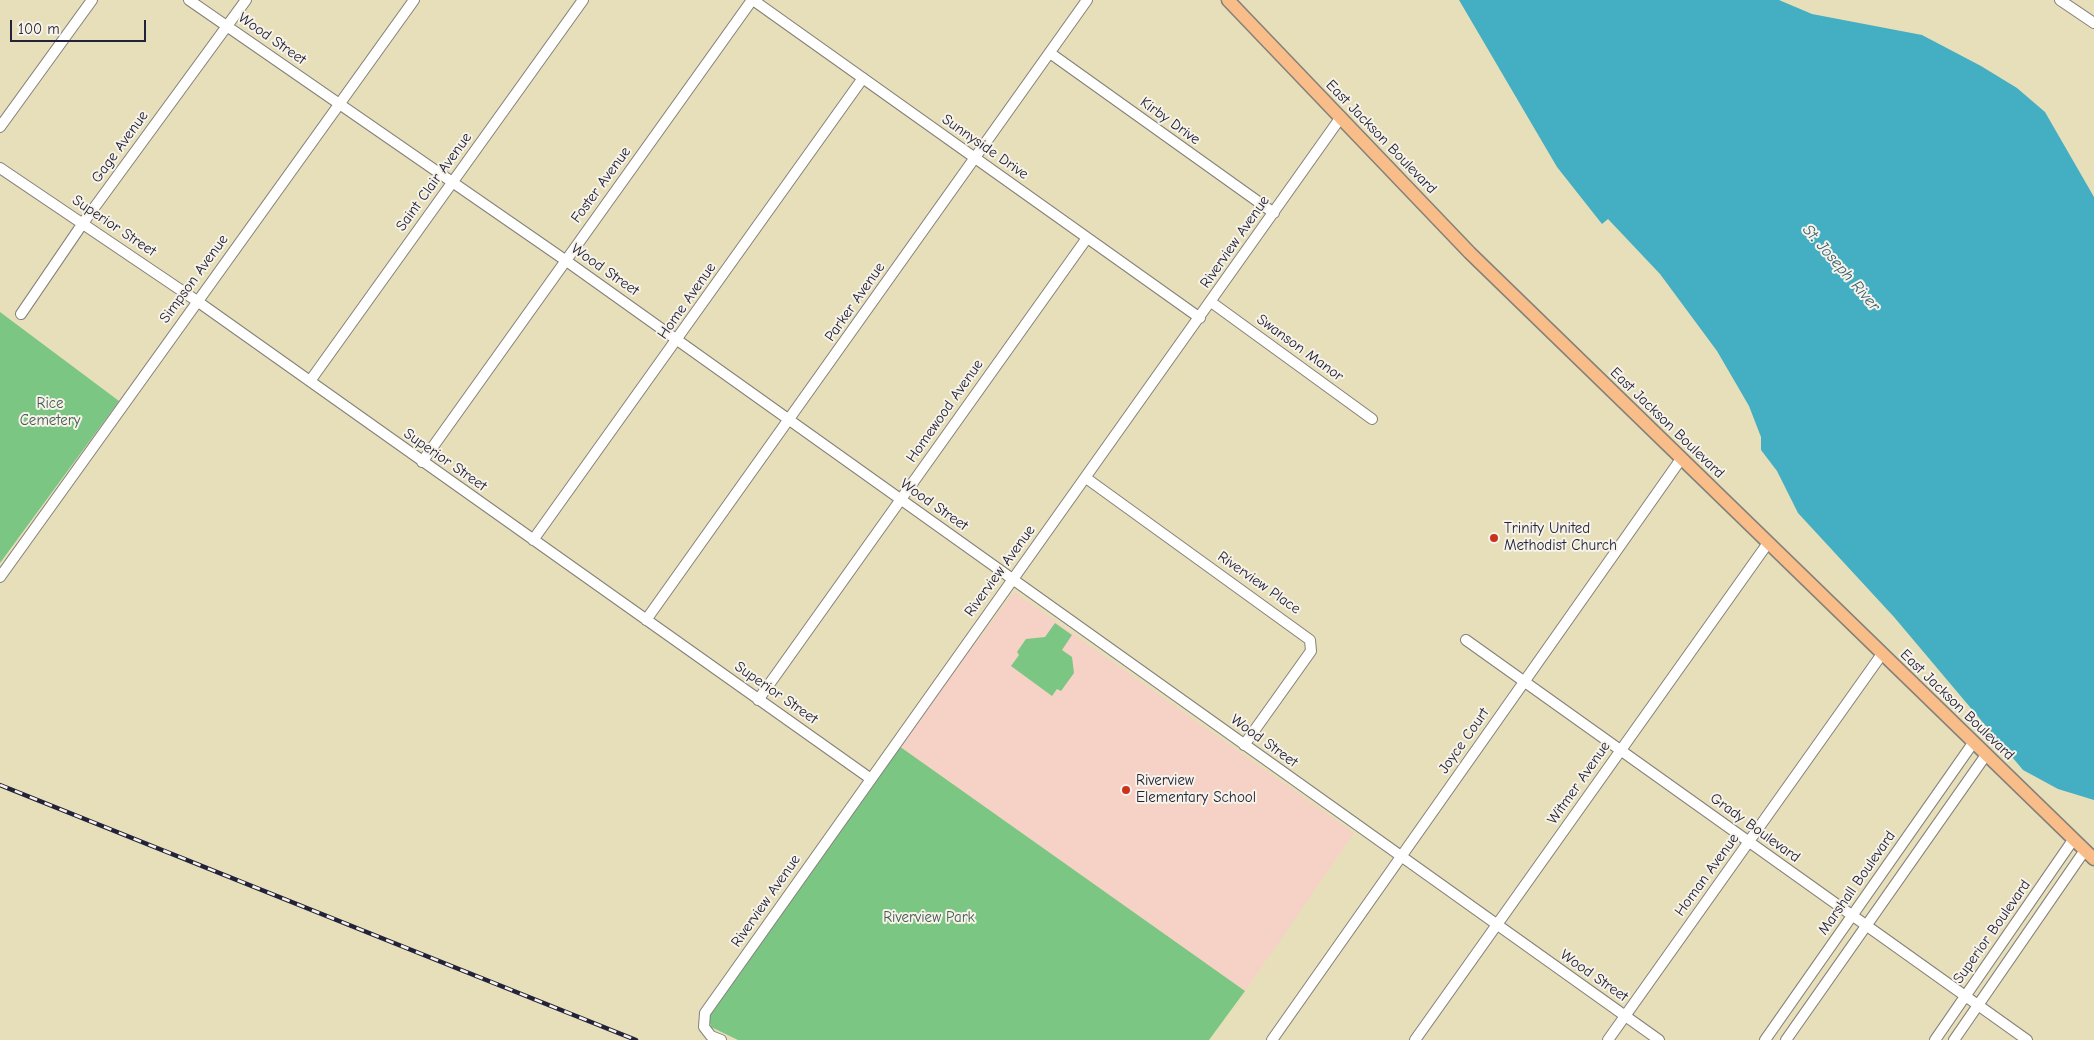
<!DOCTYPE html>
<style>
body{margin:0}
#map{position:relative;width:2094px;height:1040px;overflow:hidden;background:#e7dfb9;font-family:"Comic Neue",sans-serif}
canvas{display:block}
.scale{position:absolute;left:10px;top:20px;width:136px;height:22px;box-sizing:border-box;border:2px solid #22223b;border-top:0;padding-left:6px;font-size:15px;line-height:18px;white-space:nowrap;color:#22223b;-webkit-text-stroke:4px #f7f3e8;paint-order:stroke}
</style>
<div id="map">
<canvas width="2094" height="1040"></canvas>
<div class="scale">100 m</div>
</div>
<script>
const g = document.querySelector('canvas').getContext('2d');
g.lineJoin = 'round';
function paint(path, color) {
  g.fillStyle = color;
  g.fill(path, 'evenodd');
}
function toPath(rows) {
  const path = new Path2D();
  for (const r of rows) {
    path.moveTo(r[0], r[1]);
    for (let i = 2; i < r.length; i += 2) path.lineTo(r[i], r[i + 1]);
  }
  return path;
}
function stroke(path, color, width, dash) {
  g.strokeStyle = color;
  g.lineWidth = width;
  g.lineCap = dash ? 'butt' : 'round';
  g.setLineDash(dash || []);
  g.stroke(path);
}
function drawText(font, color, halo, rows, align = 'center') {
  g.font = font + ' "Comic Neue",sans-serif';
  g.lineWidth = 4;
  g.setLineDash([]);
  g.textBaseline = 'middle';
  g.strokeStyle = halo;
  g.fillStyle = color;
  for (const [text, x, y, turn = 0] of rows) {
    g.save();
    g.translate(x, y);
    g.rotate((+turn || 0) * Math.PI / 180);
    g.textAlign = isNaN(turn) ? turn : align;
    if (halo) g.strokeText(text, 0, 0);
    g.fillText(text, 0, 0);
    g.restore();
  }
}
paint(toPath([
 [1014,592,1354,833,1245,991,899,746]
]), '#f6d1c5');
paint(toPath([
 [0,312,119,401,0,563],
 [1055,623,1072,635,1062,650,1072,657,1074,673,1061,691,1057,689,1052,696,1011,666,1019,655,1017,652,1026,639,1045,637],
 [899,746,1245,991,1209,1040,738,1040,711,1027,709,1019,711,1013]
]), '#7cc684');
paint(toPath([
 [1459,0,1779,0,1812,14,1922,35,1981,66,2017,88,2045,112,2094,197,2094,800,2058,789,2023,770,1894,617,1798,513,1777,471,1761,450,1761,437,1749,406,1717,351,1660,274,1608,219,1602,224,1557,167]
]), '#44afc3');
const minor = toPath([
 [189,0,565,260,1659,1040],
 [753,0,1200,318],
 [2060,0,2094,23],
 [1050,53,1274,213],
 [0,127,92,0],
 [0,168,197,301,871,779],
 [1211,302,1372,419],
 [21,314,83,223,246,0],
 [310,381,583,0],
 [422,462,752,0],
 [1086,478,1310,640,1311,651,1244,745],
 [533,540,863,78],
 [0,577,414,0],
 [646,620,1087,0],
 [1466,640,2027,1040],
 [758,700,1087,238],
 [721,1040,711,1036,704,1027,705,1013,1341,117],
 [1272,1040,1681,459],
 [1415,1040,1768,543],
 [1608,1040,1882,654],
 [1765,1040,1973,743],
 [1786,1040,1986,755],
 [1935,1040,2073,840],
 [1954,1040,2085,850]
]);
const major = toPath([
 [1228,0,1470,253,2094,859]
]);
stroke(minor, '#84807a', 12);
stroke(major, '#84807a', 15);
stroke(minor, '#fff', 10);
stroke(major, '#f8bd89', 12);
const rail = toPath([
 [0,785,636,1040]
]);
stroke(rail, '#22223b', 4.5);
stroke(rail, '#f7f3e8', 2.5, [8]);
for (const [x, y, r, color] of [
 [1494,538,5,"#c8321e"],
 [1126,790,5,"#c8321e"]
]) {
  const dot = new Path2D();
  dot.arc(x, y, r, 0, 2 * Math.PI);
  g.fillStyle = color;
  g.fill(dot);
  stroke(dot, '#f7f3e8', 2);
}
drawText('15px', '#22223b', '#f7f3e8', [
 ["Wood Street",272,39,35],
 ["Kirby Drive",1170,121,36],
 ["East Jackson Boulevard",1381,137,46],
 ["Gage Avenue",120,147,-54],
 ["Sunnyside Drive",985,147,35],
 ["Saint Clair Avenue",434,182,-54],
 ["Foster Avenue",601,185,-54],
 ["Superior Street",114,226,34],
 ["Riverview Avenue",1235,242,-55],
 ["Wood Street",605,270,35],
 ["Simpson Avenue",194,279,-54],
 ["Home Avenue",687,301,-55],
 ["Parker Avenue",855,302,-55],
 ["Swanson Manor",1300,348,36],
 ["Homewood Avenue",945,411,-55],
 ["East Jackson Boulevard",1667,423,44],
 ["Superior Street",445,460,35],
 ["Wood Street",934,505,35],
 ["Riverview Avenue",1000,571,-54],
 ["Riverview Place",1259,583,35],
 ["Superior Street",776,693,35],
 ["East Jackson Boulevard",1957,705,44],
 ["Wood Street",1264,741,36],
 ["Joyce Court",1464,741,-55],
 ["Witmer Avenue",1579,783,-55],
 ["Grady Boulevard",1755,828,36],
 ["Homan Avenue",1707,875,-54],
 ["Marshall Boulevard",1857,883,-55],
 ["Riverview Avenue",766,901,-55],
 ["Superior Boulevard",1992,932,-55],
 ["Wood Street",1594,976,35]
]);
drawText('15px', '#425b55', '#f7f3e8', [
 ["Rice",50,404],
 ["Cemetery",50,421],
 ["Riverview Park",929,918]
]);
drawText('15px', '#22223b', '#f7f3e8', [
 ["Trinity United",1504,529],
 ["Methodist Church",1504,546],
 ["Riverview",1136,781],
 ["Elementary School",1136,798]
], 'left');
drawText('italic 16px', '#305a71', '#f7f3e8', [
 ["St. Joseph River",1841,268,49]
]);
</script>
